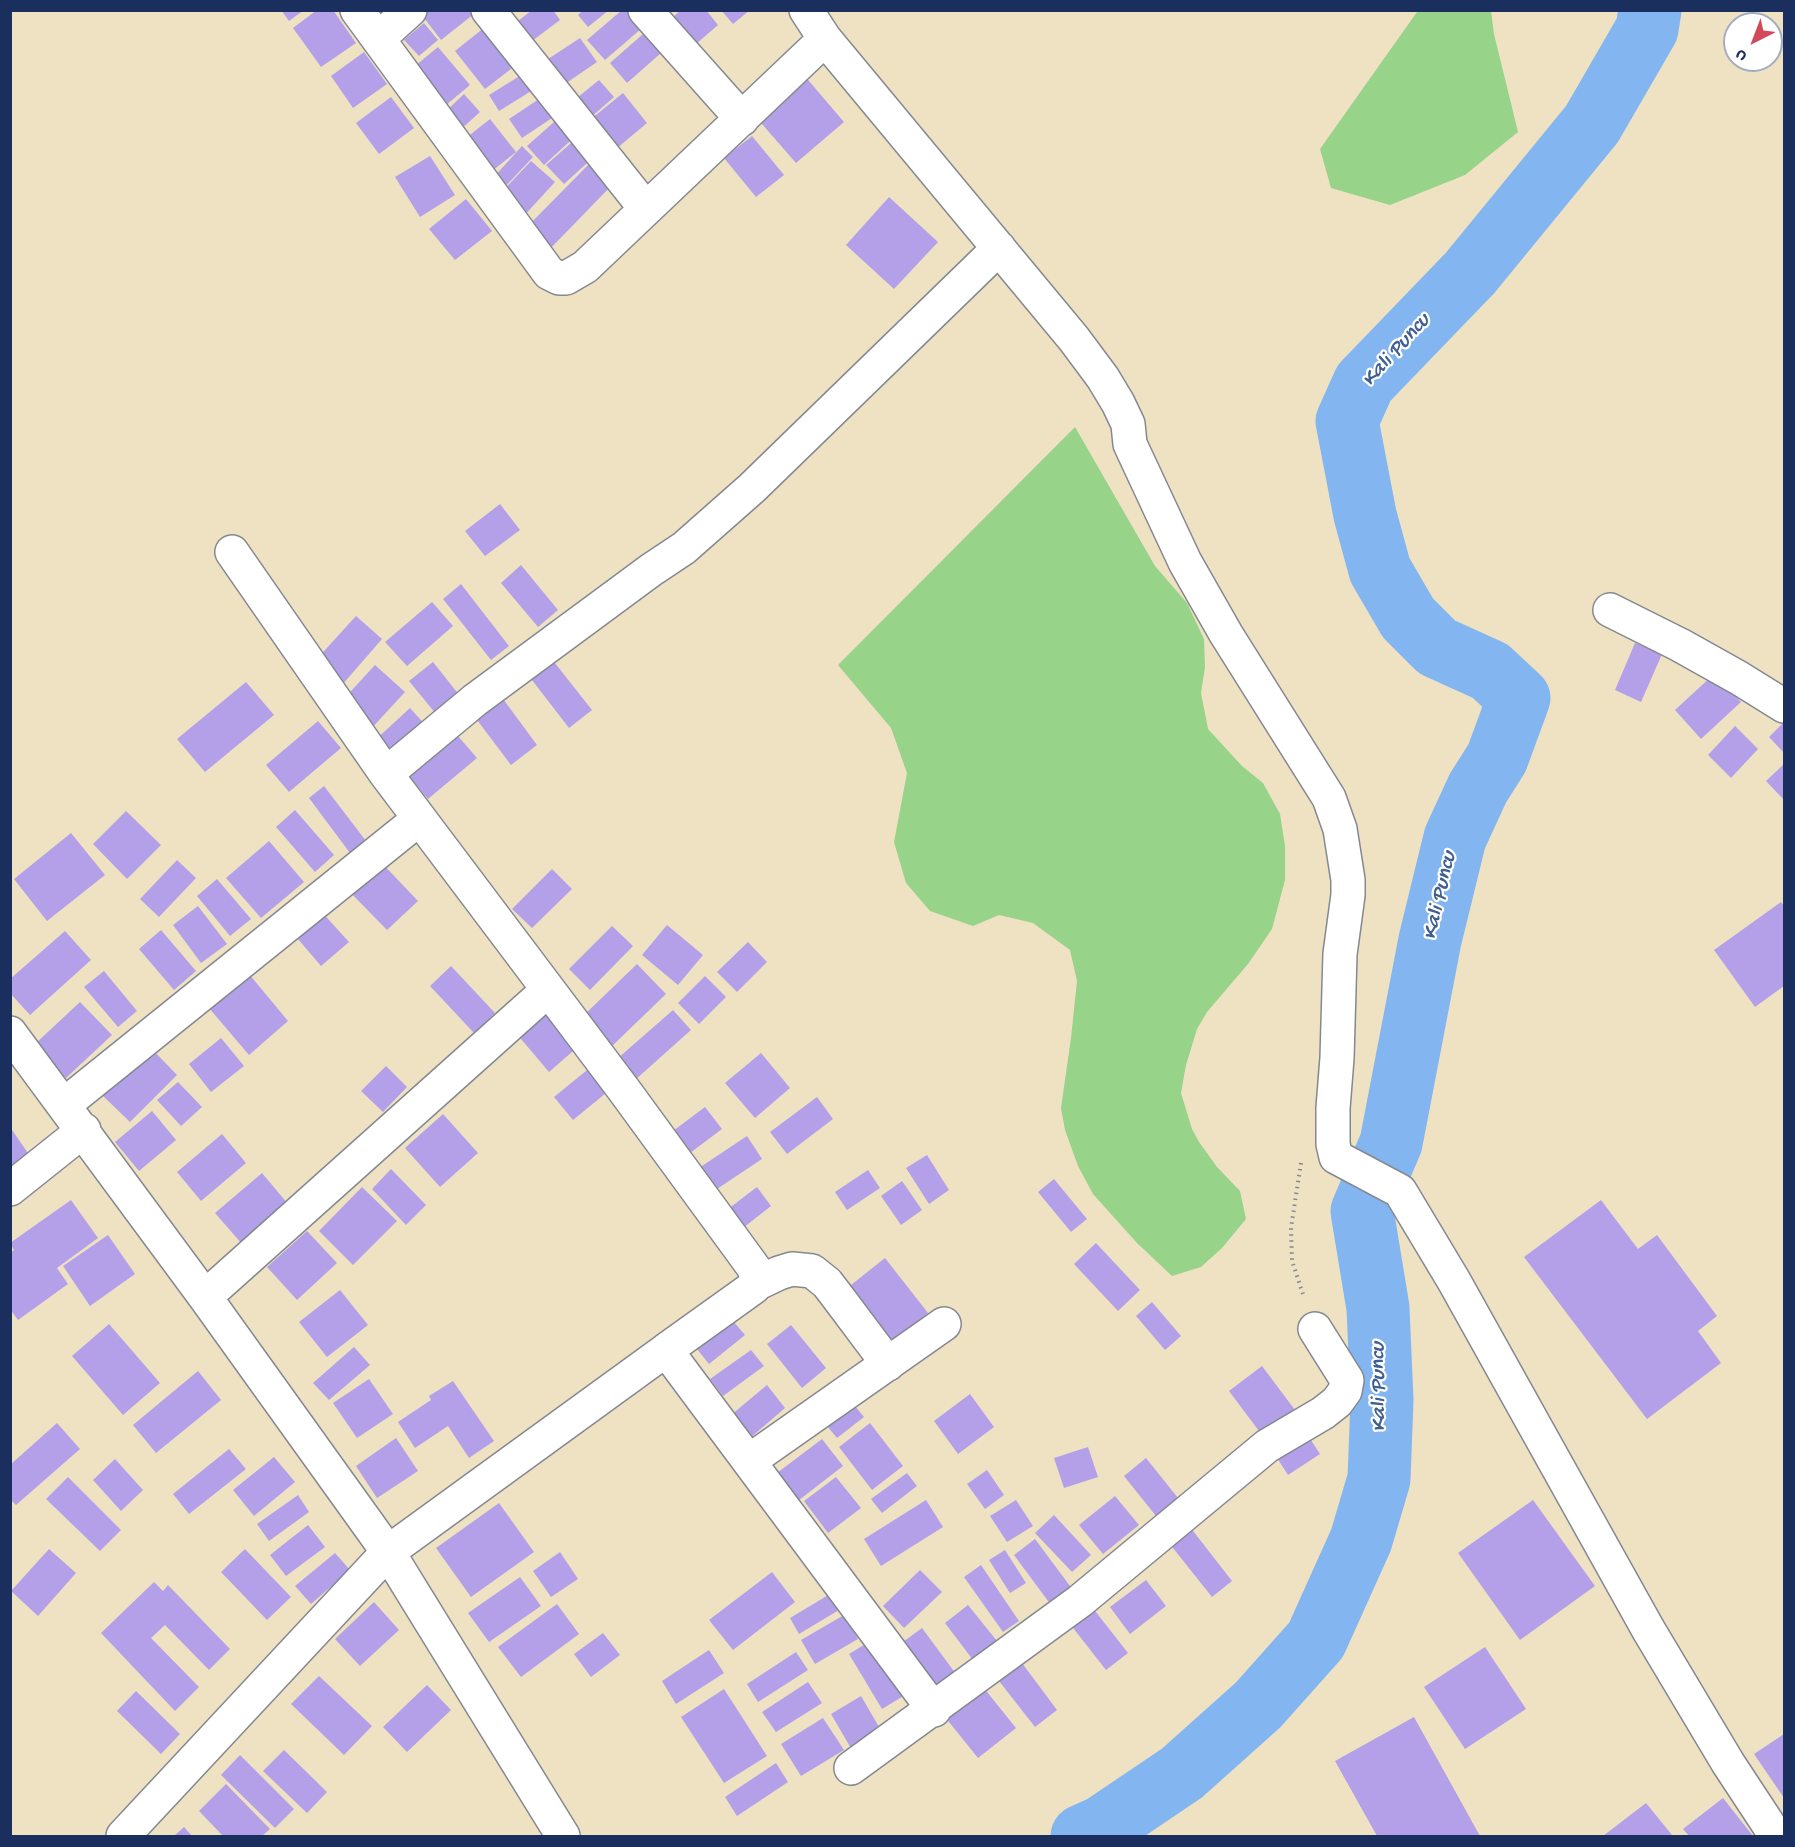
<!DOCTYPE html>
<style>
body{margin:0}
#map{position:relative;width:1795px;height:1847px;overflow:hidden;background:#eee2c3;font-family:"Gochi Hand",sans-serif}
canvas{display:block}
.frame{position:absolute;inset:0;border:12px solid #1b2f5e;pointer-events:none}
.north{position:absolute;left:1723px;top:12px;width:60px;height:60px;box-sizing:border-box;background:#fff;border:2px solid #a4acbf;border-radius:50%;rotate:222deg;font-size:16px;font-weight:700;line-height:24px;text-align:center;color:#1b2f5e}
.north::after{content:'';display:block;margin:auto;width:21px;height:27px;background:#d1495b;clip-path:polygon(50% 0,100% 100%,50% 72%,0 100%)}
</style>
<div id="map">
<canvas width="1795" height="1847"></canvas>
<div class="frame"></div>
<div class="north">U</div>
</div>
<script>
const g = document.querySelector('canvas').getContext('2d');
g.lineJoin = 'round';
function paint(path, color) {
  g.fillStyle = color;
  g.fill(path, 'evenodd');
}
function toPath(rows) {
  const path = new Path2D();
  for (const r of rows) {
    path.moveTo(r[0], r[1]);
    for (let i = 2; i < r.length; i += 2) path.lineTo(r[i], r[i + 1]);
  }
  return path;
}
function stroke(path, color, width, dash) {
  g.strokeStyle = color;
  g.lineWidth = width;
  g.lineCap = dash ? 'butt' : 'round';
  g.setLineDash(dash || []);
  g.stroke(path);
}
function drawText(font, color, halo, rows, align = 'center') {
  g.font = font + ' "Gochi Hand",sans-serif';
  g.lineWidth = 4.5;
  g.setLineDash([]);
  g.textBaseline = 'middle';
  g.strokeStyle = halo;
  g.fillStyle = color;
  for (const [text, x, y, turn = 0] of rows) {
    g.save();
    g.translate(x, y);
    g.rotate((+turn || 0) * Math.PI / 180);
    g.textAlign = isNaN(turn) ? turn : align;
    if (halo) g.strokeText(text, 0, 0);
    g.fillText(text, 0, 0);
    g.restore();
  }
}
paint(toPath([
 [1416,11,1491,11,1494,34,1518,132,1465,175,1390,205,1331,188,1320,149,1417,12],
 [1075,427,1155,566,1187,603,1204,639,1205,667,1201,693,1208,729,1242,766,1263,783,1280,814,1285,846,1285,880,1272,929,1248,964,1207,1012,1197,1029,1186,1065,1181,1093,1192,1129,1199,1142,1217,1167,1240,1191,1246,1219,1222,1248,1201,1267,1172,1276,1137,1243,1093,1194,1078,1166,1065,1130,1061,1108,1071,1038,1077,981,1070,950,1033,923,999,915,973,926,930,911,906,883,894,842,907,773,891,728,838,665]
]), '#97d388');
stroke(toPath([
 [1082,1836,1102,1827,1182,1773,1258,1705,1316,1640,1361,1540,1379,1479,1382,1400,1378,1308,1362,1211,1391,1143,1430,940,1455,838,1478,788,1497,758,1519,698,1490,671,1437,647,1408,618,1380,570,1365,515,1347,421,1364,383,1470,273,1592,124,1647,29,1650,10]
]), '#83b6f0', 63);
paint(toPath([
 [281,10,304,10,289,21],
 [317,10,333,10,356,43,321,67,293,28],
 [425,10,479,10,441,40,421,14],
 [532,10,553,10,560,20,528,44,513,25],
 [583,10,609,10,588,27,578,15],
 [622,10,627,10,642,28,605,60,587,40],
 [681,10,706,10,718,25,696,44,673,17],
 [721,10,750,10,733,24],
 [424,23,438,40,419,56,404,40],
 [490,23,520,62,485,89,455,51],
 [643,34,661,53,627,83,610,63],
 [580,38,597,62,559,88,542,63],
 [438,47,470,85,440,110,409,71],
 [364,52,387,84,353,108,331,76],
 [531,69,541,85,499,111,489,95],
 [803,74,844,122,796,163,755,116],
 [599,80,614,97,582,125,567,106],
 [623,93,647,123,616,149,591,119],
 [464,94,480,112,459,131,443,114],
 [391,97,414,128,379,154,356,123],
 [542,97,555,116,522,138,509,119],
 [563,114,580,132,544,165,527,146],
 [490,119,516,152,492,171,466,138],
 [579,136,596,155,564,184,546,165],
 [752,136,784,175,756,197,724,158],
 [522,146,533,157,503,189,492,179],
 [430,156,455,195,420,217,395,177],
 [593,160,615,182,546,253,523,231],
 [531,161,555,182,521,219,497,197],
 [889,197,938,242,894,289,846,245],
 [466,199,492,231,455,260,429,229],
 [500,504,520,530,485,556,465,531],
 [521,565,558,610,538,627,501,583],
 [461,584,509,646,491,660,443,599],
 [432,602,453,626,407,666,385,642],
 [356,616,382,639,342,685,315,661],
 [1635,643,1662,654,1641,702,1615,690],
 [547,653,592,710,569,728,525,671],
 [433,662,460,696,436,714,409,681],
 [375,665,405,692,370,730,340,703],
 [1714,674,1741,702,1701,739,1675,710],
 [246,682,274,715,205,772,177,739],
 [495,688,537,745,511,765,468,708],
 [410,708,429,729,391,764,372,743],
 [318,721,341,748,289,792,266,765],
 [1784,722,1784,753,1769,737],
 [1735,726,1758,749,1731,778,1708,755],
 [451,728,477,758,428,799,402,768],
 [1784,764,1784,800,1766,781],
 [324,786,366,841,350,853,309,798],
 [295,810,334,855,315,872,276,827],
 [126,811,161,845,127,879,93,844],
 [71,833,105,875,47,921,14,879],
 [269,841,304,882,261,918,226,878],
 [377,858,418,901,387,930,346,888],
 [177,860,196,878,159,917,140,899],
 [552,869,572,889,532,928,512,909],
 [217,879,251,919,230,936,197,896],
 [1781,902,1784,906,1784,986,1755,1007,1714,950],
 [198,906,227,944,201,963,173,925],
 [319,909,349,942,321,966,292,932],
 [667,925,703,955,678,985,642,955],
 [612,926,633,946,590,990,569,969],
 [161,930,196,971,174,990,139,949],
 [65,931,91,960,30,1015,10,993,10,979],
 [748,942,767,962,737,992,717,972],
 [637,964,666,994,611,1047,582,1017],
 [451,966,495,1013,474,1033,430,986],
 [104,971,137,1011,118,1027,84,987],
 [249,974,288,1021,249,1055,209,1008],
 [705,976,726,997,699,1024,678,1003],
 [80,1002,112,1035,66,1078,35,1044],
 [548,1007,580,1045,549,1072,516,1033],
 [673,1010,691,1030,635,1080,617,1059],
 [221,1038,244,1066,211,1092,189,1064],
 [150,1047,177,1075,130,1122,102,1095],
 [761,1053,790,1088,755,1118,725,1083],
 [386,1066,407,1087,383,1112,361,1091],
 [592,1066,611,1089,573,1120,554,1097],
 [178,1082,202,1107,181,1126,157,1100],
 [817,1097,833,1119,787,1154,770,1132],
 [705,1107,722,1129,686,1156,669,1134],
 [152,1111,176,1140,139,1171,115,1142],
 [443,1114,478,1153,440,1187,405,1148],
 [10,1127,32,1159,10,1174],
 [222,1134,246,1163,201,1201,177,1172],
 [747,1136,762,1159,708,1195,693,1172],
 [927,1155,949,1190,929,1204,906,1168],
 [391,1169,426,1205,406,1225,372,1189],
 [868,1170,880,1188,847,1210,835,1192],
 [262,1173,288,1204,242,1244,215,1213],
 [1054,1179,1087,1219,1071,1232,1038,1192],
 [902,1181,922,1210,901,1225,881,1196],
 [362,1187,397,1221,353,1265,319,1231],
 [757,1187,771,1206,743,1228,728,1209],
 [71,1200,98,1238,57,1268,68,1284,18,1320,10,1309,10,1253,14,1250,10,1243],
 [1601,1200,1638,1249,1657,1235,1717,1316,1698,1331,1721,1363,1647,1419,1524,1257],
 [307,1231,337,1263,297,1300,267,1267],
 [108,1235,135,1274,90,1306,63,1266],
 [1096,1243,1140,1290,1118,1311,1074,1264],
 [885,1258,928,1313,890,1344,846,1289],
 [340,1290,368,1325,327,1357,299,1322],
 [1152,1302,1181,1336,1165,1350,1136,1316],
 [733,1321,745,1335,709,1364,697,1349],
 [109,1324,160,1383,123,1415,72,1356],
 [791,1325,826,1368,802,1388,767,1344],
 [354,1347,370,1365,329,1400,313,1383],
 [751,1350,764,1366,723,1396,710,1379],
 [1262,1366,1298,1414,1265,1439,1229,1391],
 [198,1371,221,1400,156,1453,133,1425],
 [369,1379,393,1414,357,1438,333,1403],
 [453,1381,494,1441,469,1458,448,1426,415,1448,398,1422,431,1400,429,1396],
 [767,1385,785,1408,750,1438,731,1415],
 [845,1394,864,1417,837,1438,818,1415],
 [970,1394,994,1427,958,1454,934,1421],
 [57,1423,80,1449,16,1505,10,1499,10,1465],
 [870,1423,903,1466,872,1490,839,1447],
 [1309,1437,1320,1454,1288,1475,1277,1458],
 [396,1438,418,1471,377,1498,356,1466],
 [822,1439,843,1466,794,1504,773,1476],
 [1088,1447,1098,1477,1064,1488,1054,1458],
 [229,1449,246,1469,189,1514,173,1494],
 [274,1457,295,1482,254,1516,233,1490],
 [1146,1458,1178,1498,1156,1516,1124,1476],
 [115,1459,143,1490,121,1511,93,1480],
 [987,1470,1004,1495,985,1509,967,1484],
 [907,1473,917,1486,882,1513,871,1499],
 [68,1477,121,1530,100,1551,46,1499],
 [836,1477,861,1508,828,1533,804,1501],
 [298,1495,309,1512,269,1541,257,1524],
 [1115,1496,1139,1525,1103,1554,1079,1525],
 [926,1500,943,1527,881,1566,864,1539],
 [1016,1500,1033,1526,1007,1542,990,1516],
 [1533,1500,1595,1586,1520,1640,1458,1553],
 [499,1503,534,1552,471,1597,436,1548],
 [1054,1515,1091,1555,1072,1572,1035,1533],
 [308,1525,325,1547,286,1576,270,1555],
 [1190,1527,1232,1581,1212,1597,1169,1543],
 [1035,1539,1073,1590,1051,1605,1014,1555],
 [49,1549,76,1573,38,1616,11,1591],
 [245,1549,291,1597,267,1620,221,1572],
 [1005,1550,1026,1583,1010,1593,989,1560],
 [560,1552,578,1579,551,1597,533,1571],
 [335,1553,350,1570,311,1604,295,1586],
 [981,1565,1019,1621,1003,1632,964,1577],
 [920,1570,942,1592,904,1628,883,1606],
 [772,1572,795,1602,733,1650,709,1620],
 [520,1577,541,1606,489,1642,468,1613],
 [1146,1580,1166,1606,1130,1634,1110,1607],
 [154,1582,163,1591,168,1585,230,1649,209,1670,165,1625,151,1638,199,1687,175,1711,101,1633],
 [830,1594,839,1610,799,1634,790,1618],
 [374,1602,399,1630,360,1666,335,1639],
 [557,1604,579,1634,521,1677,498,1647],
 [968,1605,997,1641,973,1660,945,1623],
 [1092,1607,1128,1653,1106,1670,1070,1624],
 [844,1615,858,1639,815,1664,801,1640],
 [922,1628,956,1674,929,1693,896,1647],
 [603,1633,620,1655,591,1677,574,1654],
 [872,1640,905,1695,882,1709,849,1654],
 [1485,1647,1526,1709,1465,1749,1424,1687],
 [709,1650,724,1673,676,1704,662,1681],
 [796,1652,808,1670,758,1702,747,1684],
 [1022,1663,1057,1710,1035,1727,999,1681],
 [319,1676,372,1726,344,1755,291,1704],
 [808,1682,822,1703,776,1732,762,1712],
 [427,1685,451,1710,407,1752,383,1727],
 [983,1687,1016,1728,978,1758,945,1717],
 [724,1689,767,1756,724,1783,681,1717],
 [136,1691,180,1734,161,1754,117,1711],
 [861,1696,882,1732,852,1750,831,1714],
 [1414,1717,1480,1836,1377,1836,1335,1761],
 [823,1718,844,1750,801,1776,781,1744],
 [1784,1734,1784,1798,1754,1754],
 [284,1750,327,1792,307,1813,263,1771],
 [240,1755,294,1809,275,1828,221,1775],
 [776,1763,788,1782,737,1816,725,1797],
 [226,1784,270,1829,262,1836,223,1836,199,1811],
 [1723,1798,1753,1836,1689,1836,1683,1829],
 [1646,1803,1672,1835,1603,1836],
 [184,1827,192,1836,174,1836]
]), '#b3a0e9');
const street = toPath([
 [357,10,549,273,559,278,566,278,585,267,825,39],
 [488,10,646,209],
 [645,10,742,119],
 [806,10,825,39,1074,339,1103,378,1118,403,1128,424,1130,444,1185,562,1226,634,1329,798,1340,829,1348,880,1348,895,1340,954,1337,1058,1333,1108,1333,1144,1336,1157,1400,1191,1454,1281,1648,1629,1728,1763,1776,1836],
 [378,39,410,10],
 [232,552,386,774,624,1090,754,1268,756,1276,754,1287,666,1350,934,1710],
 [1610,610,1680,645,1739,678,1784,706],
 [386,774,475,700,651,570,684,548,752,488,999,248],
 [10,1033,205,1297,388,1552,123,1836],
 [65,1104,419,819],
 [10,1189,84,1130],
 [756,1284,779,1273,792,1269,812,1271,827,1283,837,1296,888,1364],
 [205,1297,548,990],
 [749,1461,944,1324],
 [851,1768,1080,1601,1267,1446,1323,1413,1337,1402,1345,1391,1347,1380,1315,1329],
 [563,1836,388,1552,666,1350]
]);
stroke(street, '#848890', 36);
stroke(toPath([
 [1301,1163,1291,1228,1292,1261,1304,1297]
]), '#848890', 4, [1.5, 4.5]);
stroke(street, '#fff', 33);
drawText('italic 22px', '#3f5e91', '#fff', [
 ["Kali Puncu",1397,351,-48],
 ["Kali Puncu",1441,896,-77],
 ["Kali Puncu",1380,1387,-91]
]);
</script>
